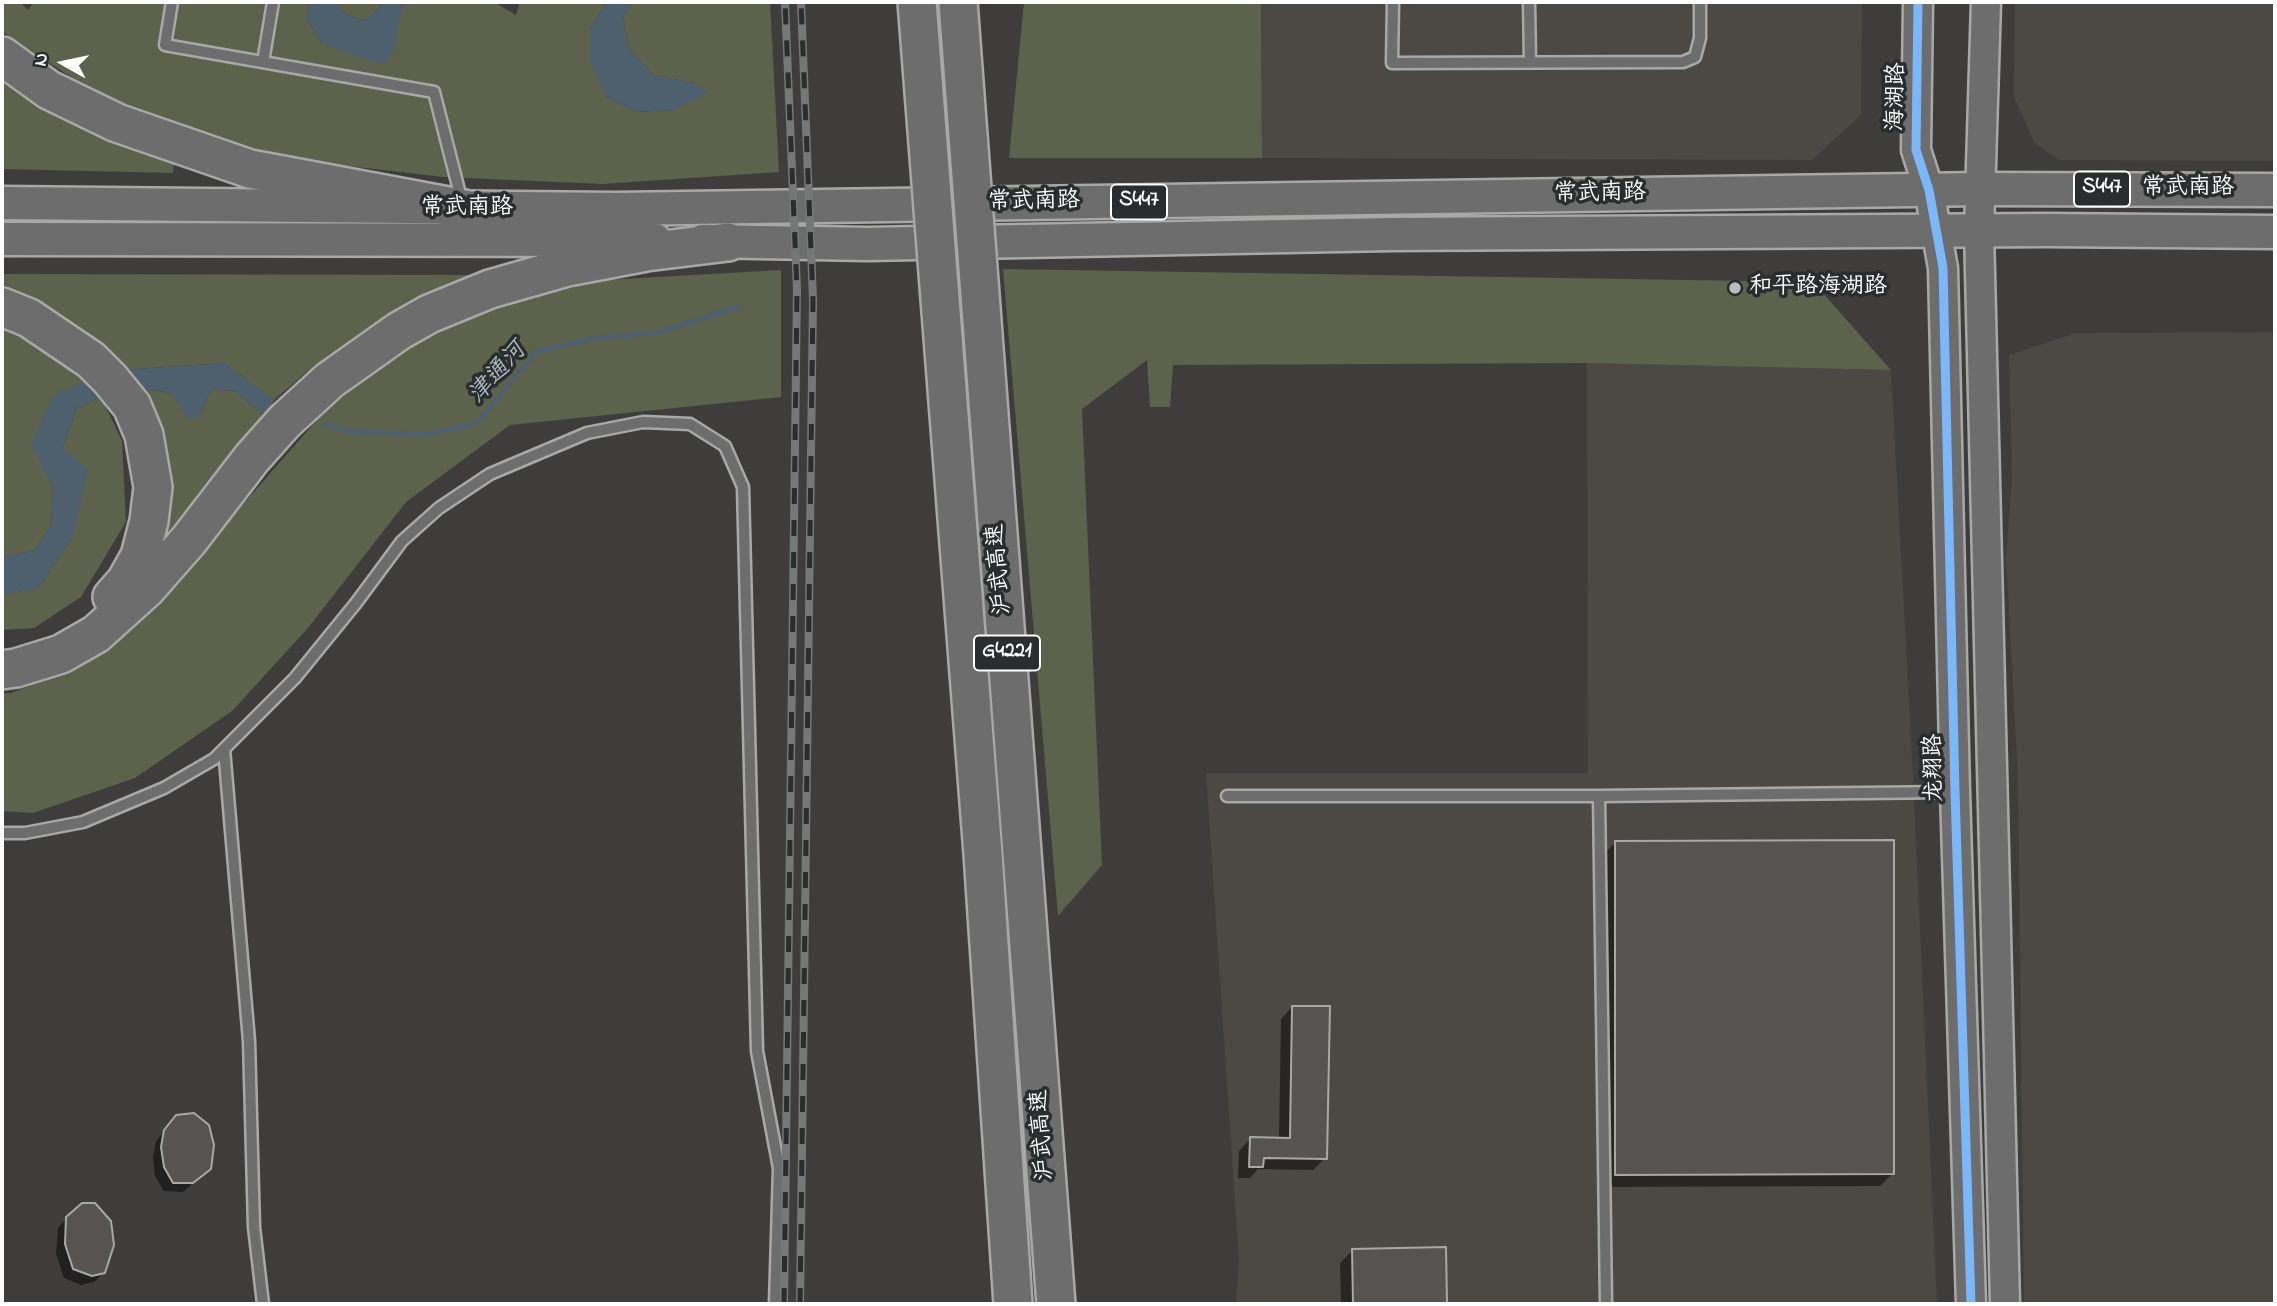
<!DOCTYPE html>
<meta charset="utf-8">
<style>
body{margin:0}
#map{position:relative;width:2277px;height:1306px;overflow:hidden;background:#3e3d3c;font-family:"Indie Flower",sans-serif}
canvas{display:block}
.frame{position:absolute;inset:0;border:4px solid #fff;pointer-events:none}
.north{position:absolute;left:28px;top:28px;width:70px;height:70px;-webkit-text-stroke:5px #2a2d2e;paint-order:stroke;rotate:279deg;font-size:19px;font-weight:700;line-height:28px;text-align:center;color:#fff}
.north::after{content:'';display:block;margin:auto;width:24px;height:32px;background:#fff;clip-path:polygon(50% 0,100% 100%,50% 72%,0 100%)}
</style>
<div id="map">
<canvas width="2277" height="1306"></canvas>
<div class="frame"></div>
<div class="north">N</div>
</div>
<script>
const g = document.querySelector('canvas').getContext('2d');
g.lineJoin = 'round';
function paint(path, color) {
  g.fillStyle = color;
  g.fill(path, 'evenodd');
}
function toPath(rows) {
  const path = new Path2D();
  for (const r of rows) {
    path.moveTo(r[0], r[1]);
    for (let i = 2; i < r.length; i += 2) path.lineTo(r[i], r[i + 1]);
  }
  return path;
}
function stroke(path, color, width, dash) {
  g.strokeStyle = color;
  g.lineWidth = width;
  g.lineCap = dash ? 'butt' : 'round';
  g.setLineDash(dash || []);
  g.stroke(path);
}
function drawText(font, color, halo, rows, align = 'center') {
  g.font = font + ' "Indie Flower","LXGW WenKai TC",sans-serif';
  g.lineWidth = 7;
  g.setLineDash([]);
  g.textBaseline = 'middle';
  g.strokeStyle = halo;
  g.fillStyle = color;
  for (const [text, x, y, turn = 0] of rows) {
    g.save();
    g.translate(x, y);
    g.rotate((+turn || 0) * Math.PI / 180);
    g.textAlign = isNaN(turn) ? turn : align;
    if (halo) g.strokeText(text, 0, 0);
    g.fillText(text, 0, 0);
    g.restore();
  }
}
paint(toPath([
 [1261,2,1862,2,1861,115,1812,160,1262,158],
 [2015,2,2275,2,2275,161,2060,160,2035,144,2014,97],
 [2275,332,2275,1304,2024,1304,2018,777,2006,557,2012,476,2009,355,2076,333],
 [1587,363,1891,370,1913,775,1937,1304,1236,1304,1239,1260,1206,773,1588,773]
]), '#4c4843');
paint(toPath([
 [2,2,20,2,28,10,34,2,309,2,307,19,322,44,402,8,405,2,494,2,516,15,519,5,515,2,607,2,590,29,606,97,636,112,675,110,694,83,653,75,629,48,623,17,633,2,770,2,779,172,602,184,443,177,252,155,107,101,4,33],
 [335,2,385,2,365,21,345,14],
 [1024,2,1261,2,1262,158,1009,158],
 [2,74,175,154,173,173,2,169],
 [1003,269,1813,282,1891,370,1587,363,1173,365,1170,407,1150,407,1147,360,1082,409,1102,865,1058,916],
 [781,270,781,397,510,425,406,502,308,628,232,711,135,778,33,813,2,811,2,693,11,693,74,669,144,617,324,412,427,330,553,283],
 [2,274,485,275,307,372,274,400,224,363,123,370,2,292],
 [2,324,29,334,87,381,32,445,53,487,51,526,34,551,2,557],
 [136,388,172,393,199,417,212,388,236,392,266,416,161,550],
 [101,397,122,441,126,522,81,597,34,628,2,630,2,595,38,588,72,538,63,448,77,408]
]), '#5c624c');
paint(toPath([
 [309,2,335,2,345,14,365,21,385,2,405,2,402,8,394,49,385,65,322,44,307,19],
 [607,2,633,2,623,17,629,48,653,75,694,83,708,92,675,110,636,112,606,97,590,62,590,29],
 [224,363,274,400,266,416,236,392,212,388,199,417,187,419,172,393,136,388,123,370],
 [87,381,101,397,77,408,63,448,88,470,72,538,38,588,2,595,2,557,34,551,51,526,53,487,31,445,45,411,56,393]
]), '#4e606e');
paint(toPath([
 [1615,843,1893,1173,1880,1186,1604,1187,1603,855],
 [1292,1007,1325,1158,1313,1170,1258,1169,1250,1178,1238,1178,1239,1151,1250,1139,1279,1139,1281,1019],
 [177,1116,210,1168,183,1192,164,1191,155,1176,153,1158,156,1141],
 [67,1218,104,1272,94,1282,81,1285,64,1278,56,1254,58,1228],
 [1444,1248,1445,1304,1341,1304,1340,1263,1353,1250]
]), '#0007');
stroke(toPath([
 [325,424,345,431,425,435,477,423,536,352,591,339,661,332,738,307]
]), '#4e606e', 5);
const building = toPath([
 [1894,840,1894,1174,1615,1175,1615,841,1894,840],
 [1292,1006,1330,1006,1327,1159,1264,1158,1263,1167,1249,1167,1250,1137,1290,1138,1292,1006],
 [194,1113,209,1125,214,1145,211,1169,193,1183,173,1183,164,1167,161,1147,164,1130,176,1115,194,1113],
 [82,1203,95,1203,111,1221,114,1245,105,1273,92,1276,73,1269,65,1244,66,1217,82,1203],
 [1446,1247,1447,1304,1353,1304,1352,1249,1446,1247]
]);
paint(building, '#565350');
stroke(building, '#a8a8a7', 2);
const lane = toPath([
 [172,2,165,45,434,92,462,202],
 [1393,2,1392,63,1683,62,1695,57,1700,38,1700,2],
 [1529,2,1530,63],
 [263,62,273,2],
 [224,749,249,1041,254,1227,263,1304],
 [1227,796,1599,796,1951,792],
 [1599,796,1606,1304],
 [2,833,25,833,83,822,164,788,214,759,295,678,356,603,402,541,439,508,490,474,587,433,643,422,690,424,725,446,743,487,757,1051,779,1168,775,1304]
]);
const secondary = toPath([
 [1918,2,1916,150,1929,190,1943,268,1955,792,1971,1304],
 [1986,2,1979,231,2005,1304]
]);
const primary = toPath([
 [2,203,616,209,1981,189,2275,190],
 [2,239,655,240],
 [703,241,867,244,1392,234,2047,230,2275,232]
]);
const highway = toPath([
 [2,56,49,90,117,123,250,169,464,209],
 [2,307,29,318,91,360,110,379,132,406,144,435,153,487,149,521,140,556,126,581,112,597],
 [2,670,16,668,61,654,96,634,146,589,189,540,252,458,285,421,330,380,399,331,429,314,490,289,567,267,646,252,728,242]
]);
stroke(lane, '#a8a8a7', 15);
stroke(secondary, '#a8a8a7', 33);
stroke(primary, '#a8a8a7', 37);
stroke(highway, '#a8a8a7', 42);
stroke(lane, '#6d6d6d', 10);
stroke(secondary, '#6d6d6d', 28);
stroke(primary, '#6d6d6d', 32);
stroke(highway, '#6d6d6d', 37);
const rail = toPath([
 [784,1304,797,290,785,2],
 [800,1304,813,300,801,2]
]);
stroke(rail, '#767777', 8);
stroke(rail, '#2a2d2e', 5, [16]);
const highwayBridge = toPath([
 [917,2,983,854,1013,1304],
 [958,2,1056,1304]
]);
stroke(highwayBridge, '#a8a8a7', 42, []);
stroke(highwayBridge, '#6d6d6d', 37);
stroke(toPath([
 [1918,2,1916,150,1929,190,1943,268,1955,792,1971,1304]
]), '#7ab7fb', 9);
for (const [x, y, r, color] of [
 [1735,288,7,"#bbb"]
]) {
  const dot = new Path2D();
  dot.arc(x, y, r, 0, 2 * Math.PI);
  g.fillStyle = color;
  g.fill(dot);
  stroke(dot, '#2a2d2e', 2.5);
}
for (const [x, y, w] of [
 [2102,189,56],
 [1139,202,56],
 [1007,653,66]
]) {
  const box = new Path2D();
  box.roundRect(x - w / 2, y - 17.5, w, 35, 5);
  g.fillStyle = '#2a2d2e';
  g.fill(box);
  stroke(box, '#fff', 2);
}
drawText('bold 21px', '#fff', null, [
 ["S447",2102,189],
 ["S447",1139,202],
 ["G4221",1007,653]
]);
drawText('23px', '#fff', '#2a2d2e', [
 ["海湖路",1898,97,-89],
 ["常武南路",2188,189],
 ["常武南路",1600,195,-1],
 ["常武南路",1034,203,-1],
 ["常武南路",467,209],
 ["沪武高速",1001,569,-95],
 ["龙翔路",1936,768,-91],
 ["沪武高速",1044,1135,-94]
]);
drawText('23px', '#fff', '#2a2d2e', [
 ["和平路海湖路",1749,288]
], 'left');
drawText('italic 24px', '#b0b9c0', '#2a2d2e', [
 ["津通河",499,374,-48]
]);
</script>
